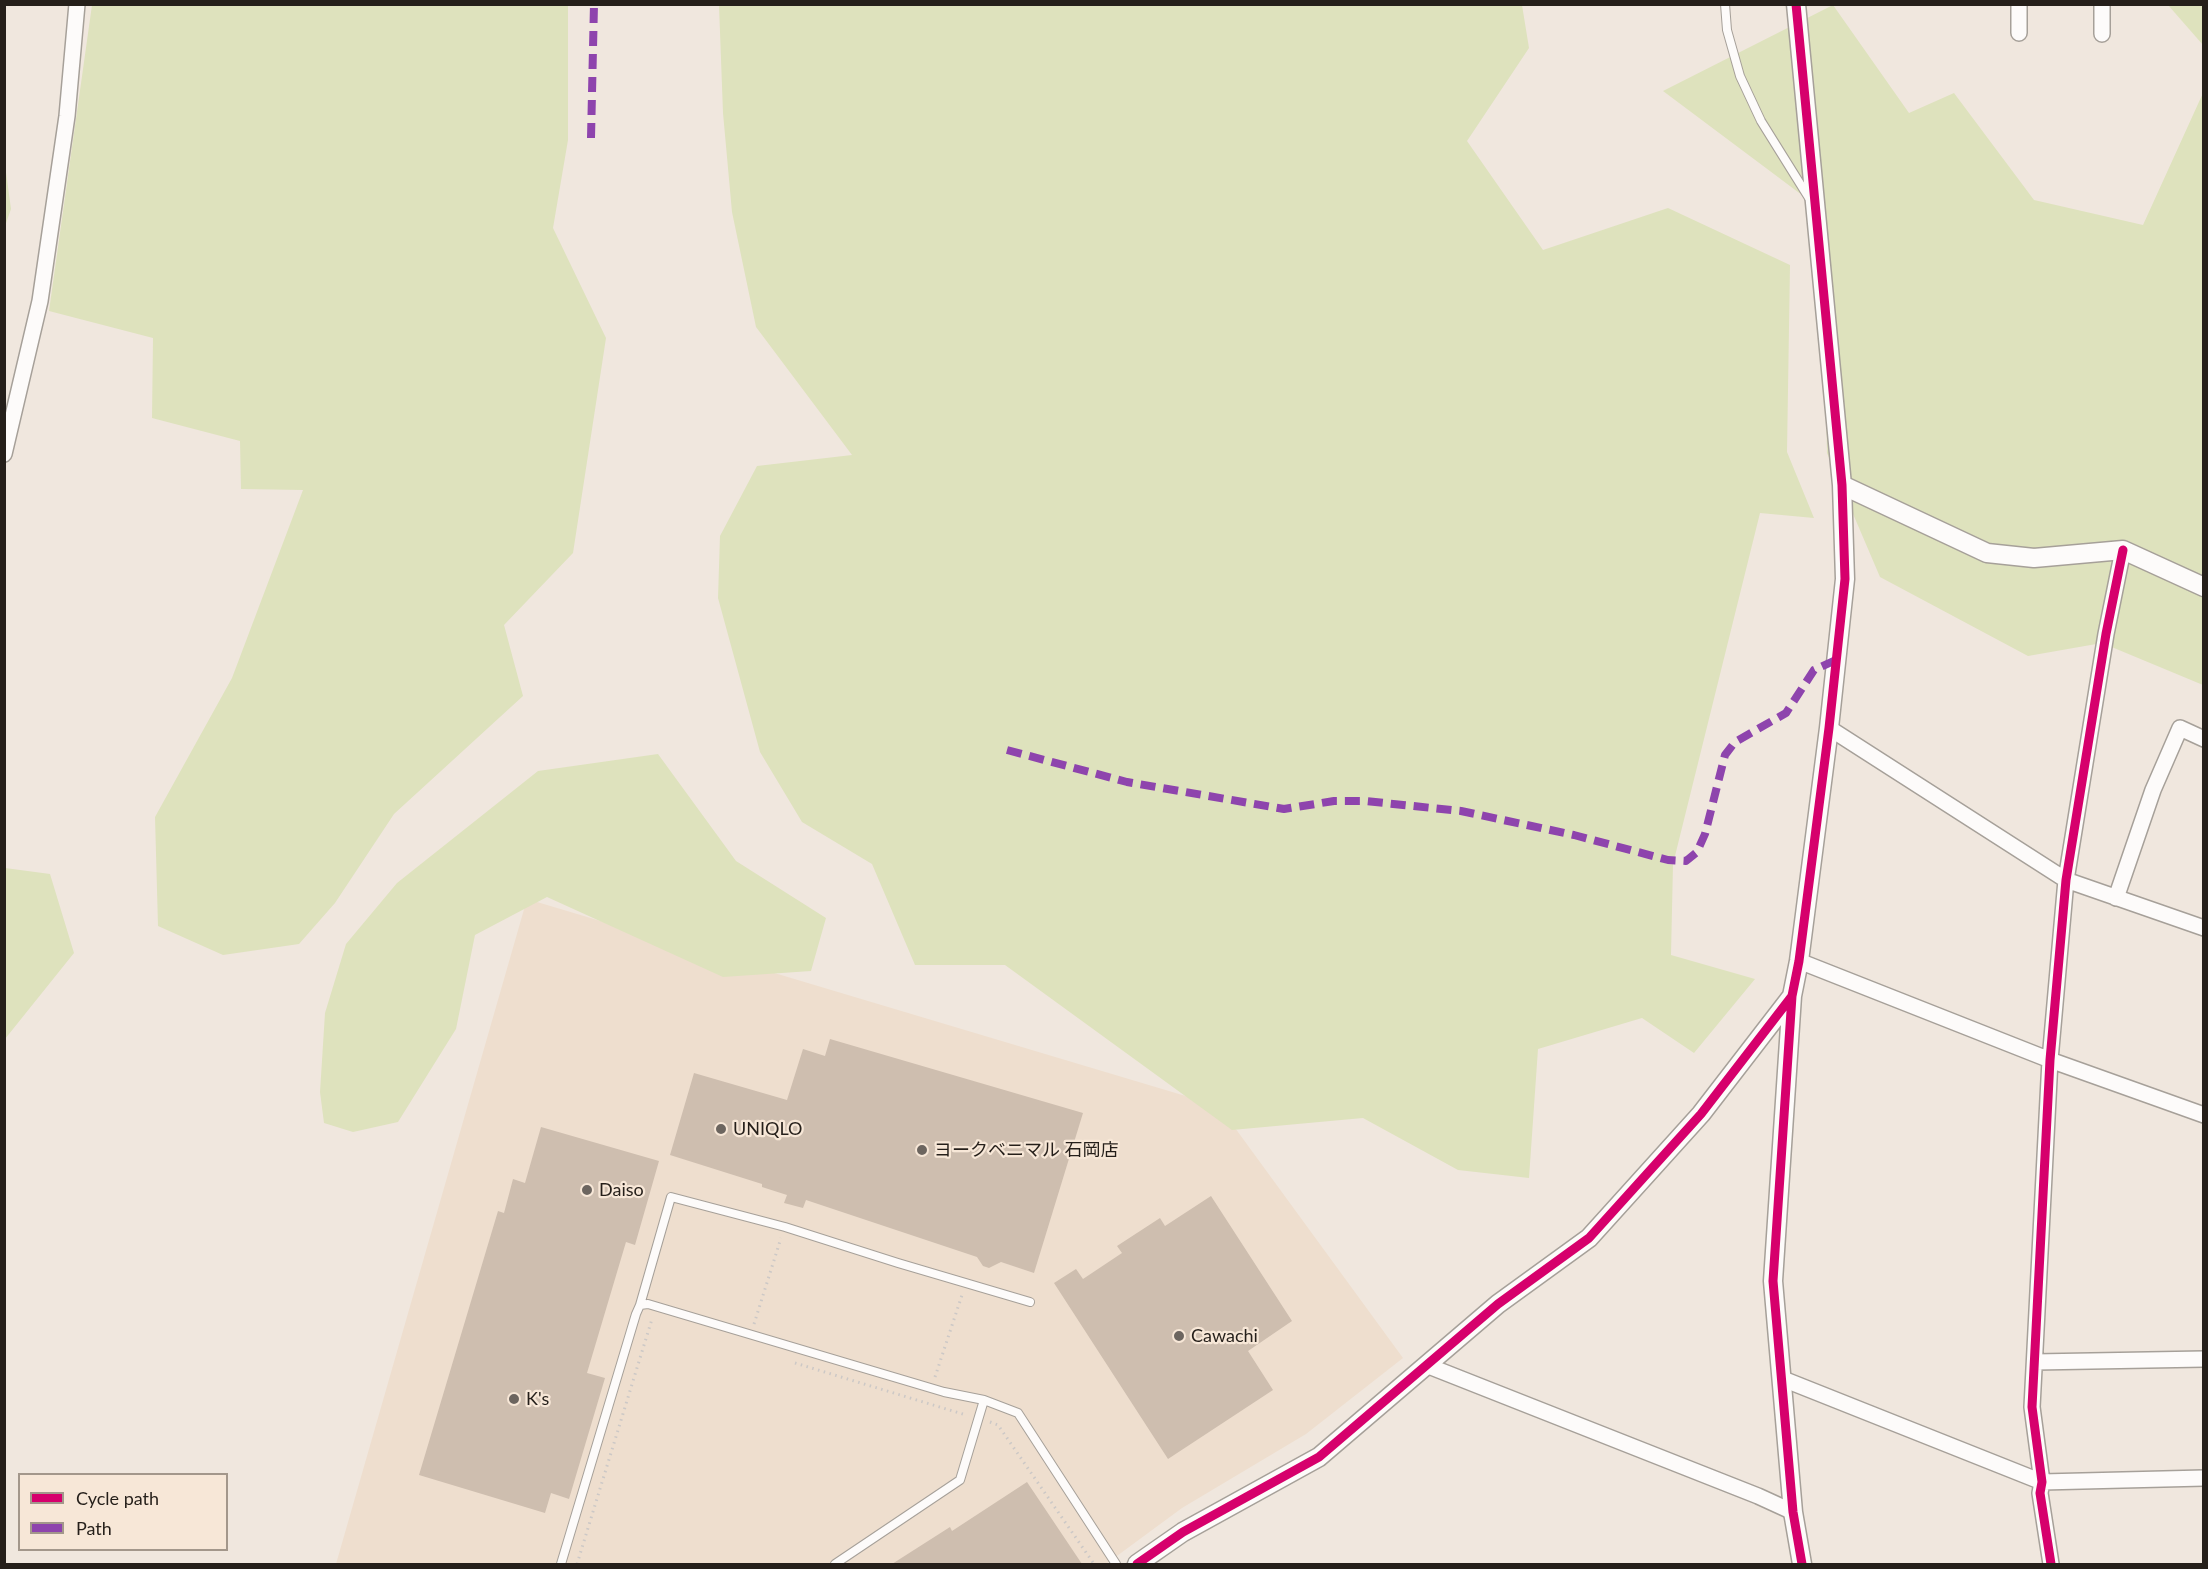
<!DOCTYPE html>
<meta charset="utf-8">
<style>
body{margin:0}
#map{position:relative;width:2208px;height:1569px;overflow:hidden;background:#f0e7de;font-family:Lato,sans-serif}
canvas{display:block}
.frame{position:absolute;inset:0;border:6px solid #251f1a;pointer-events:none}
.legend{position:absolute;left:18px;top:1473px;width:210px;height:78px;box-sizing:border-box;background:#f7e7d7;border:2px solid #a3978b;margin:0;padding:8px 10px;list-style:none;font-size:18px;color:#251f1a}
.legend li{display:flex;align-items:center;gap:12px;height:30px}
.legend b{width:30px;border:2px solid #a3978b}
</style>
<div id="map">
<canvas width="2208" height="1569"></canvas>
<div class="frame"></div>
<ul class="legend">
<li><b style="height:8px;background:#d6006c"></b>Cycle path</li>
<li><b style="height:8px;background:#8e44ad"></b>Path</li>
</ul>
</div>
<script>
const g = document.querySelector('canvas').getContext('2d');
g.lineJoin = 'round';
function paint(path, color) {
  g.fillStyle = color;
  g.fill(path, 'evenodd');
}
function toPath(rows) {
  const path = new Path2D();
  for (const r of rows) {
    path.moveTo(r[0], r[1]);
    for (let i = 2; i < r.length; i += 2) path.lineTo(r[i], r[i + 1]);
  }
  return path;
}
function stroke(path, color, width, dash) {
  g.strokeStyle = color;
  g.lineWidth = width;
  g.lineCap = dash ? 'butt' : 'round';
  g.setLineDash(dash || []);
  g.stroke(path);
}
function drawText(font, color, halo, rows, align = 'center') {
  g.font = font + ' Lato,"Noto Sans JP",sans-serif';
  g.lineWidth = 4.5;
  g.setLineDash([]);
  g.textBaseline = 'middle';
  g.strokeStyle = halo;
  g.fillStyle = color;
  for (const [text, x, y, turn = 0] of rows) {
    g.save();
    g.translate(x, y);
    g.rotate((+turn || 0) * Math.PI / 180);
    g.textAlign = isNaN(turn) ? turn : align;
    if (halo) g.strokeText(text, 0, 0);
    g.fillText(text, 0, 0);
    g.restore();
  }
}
paint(toPath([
 [527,899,1219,1106,1403,1358,1306,1434,1182,1508,1106,1564,336,1564]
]), '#eedece');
paint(toPath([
 [92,5,568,5,568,140,553,228,606,338,573,553,504,625,523,696,394,814,335,903,299,944,223,955,158,926,155,817,232,678,303,490,241,489,240,441,152,418,153,338,49,311],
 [719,5,1522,5,1529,48,1467,141,1543,250,1668,208,1790,265,1787,452,1814,518,1760,513,1673,864,1671,955,1755,979,1694,1053,1642,1018,1538,1049,1529,1178,1458,1170,1363,1118,1232,1130,1005,965,915,965,872,864,802,822,760,752,718,598,720,536,757,466,852,455,756,327,732,212,723,113],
 [1833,5,1909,113,1954,93,2034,200,2143,225,2203,93,2203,685,2102,643,2028,656,1880,577,1827,453,1822,210,1663,91],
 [2168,5,2203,5,2203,45],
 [5,165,11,209,5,226,4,226],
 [658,754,736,861,826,918,811,971,723,977,547,897,475,935,456,1029,398,1122,353,1132,324,1123,320,1092,325,1013,346,944,397,883,538,771],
 [5,868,50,874,74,953,5,1039]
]), '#dee2bd');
paint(toPath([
 [830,1039,1083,1113,1034,1273,1001,1262,989,1268,983,1266,977,1257,806,1200,803,1208,784,1203,787,1195,762,1187,762,1184,670,1155,694,1073,787,1100,803,1049,825,1056],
 [541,1127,659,1161,635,1245,626,1242,587,1373,605,1378,569,1499,551,1493,545,1513,419,1475,498,1211,504,1213,513,1179,525,1183],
 [1211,1196,1292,1321,1248,1351,1273,1390,1168,1459,1054,1283,1076,1269,1083,1279,1122,1253,1117,1246,1160,1218,1165,1226],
 [1027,1482,1082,1564,892,1564,950,1527,952,1531]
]), '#cebeaf');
const service = toPath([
 [1725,4,1727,30,1740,76,1761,121,1809,198],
 [640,1305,671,1197,785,1227,898,1263,1030,1302],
 [561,1564,636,1314,640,1305,648,1304,944,1392,984,1400,1018,1413,1116,1564],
 [835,1564,960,1480,984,1400]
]);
const minor = toPath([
 [2102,4,2102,34],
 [2019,33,2019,4],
 [4,454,40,301,67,116,77,4],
 [1829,728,2066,880,2204,928],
 [2116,898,2153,790,2180,728,2204,739],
 [1799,961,2050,1060,2204,1115],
 [2035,1362,2204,1359],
 [1426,1365,1758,1496,1793,1512],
 [1783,1379,2042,1482,2204,1478],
 [2051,1564,2040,1493,2042,1482,2032,1407,2050,1060,2066,880,2106,634,2123,550]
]);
const tertiary = toPath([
 [1796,4,1842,485,1845,579,1829,728,1799,961,1792,996,1773,1281,1793,1512,1802,1564],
 [1842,485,1987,553,2034,558,2123,550,2204,587],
 [1137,1564,1183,1532,1319,1457,1498,1304,1589,1238,1701,1114,1792,996]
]);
stroke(service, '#a6a099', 10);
stroke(minor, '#a6a099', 18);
stroke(tertiary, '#a6a099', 21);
stroke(toPath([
 [754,1324,781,1238],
 [795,1363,966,1415],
 [935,1377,962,1295],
 [990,1422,998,1425,1094,1564],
 [577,1564,652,1319]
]), '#ccc8c6', 3, [1.5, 4.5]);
stroke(service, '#fdfbfa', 8);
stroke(minor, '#fdfbfa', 15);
stroke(tertiary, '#fdfbfa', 18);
stroke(toPath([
 [591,138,594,4],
 [1007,750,1127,782,1284,809,1334,801,1365,801,1461,811,1574,835,1668,860,1686,861,1697,852,1705,834,1725,755,1735,742,1786,713,1814,670,1836,660]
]), '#8e44ad', 8, [15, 8]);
stroke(toPath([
 [1796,4,1842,485,1845,579,1829,728,1799,961,1792,996,1773,1281,1793,1512,1802,1564],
 [1137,1564,1183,1532,1319,1457,1498,1304,1589,1238,1701,1114,1792,996],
 [2051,1564,2040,1493,2042,1482,2032,1407,2050,1060,2066,880,2106,634,2123,550]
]), '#d6006c', 9);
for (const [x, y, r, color] of [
 [721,1129,6,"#6c655f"],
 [922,1150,6,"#6c655f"],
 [587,1190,6,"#6c655f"],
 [1179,1336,6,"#6c655f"],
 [514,1399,6,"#6c655f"]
]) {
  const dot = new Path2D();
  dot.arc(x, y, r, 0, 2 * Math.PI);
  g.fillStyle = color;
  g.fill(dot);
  stroke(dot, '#f7e7d7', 2);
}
drawText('18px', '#251f1a', '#f7e7d7', [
 ["UNIQLO",733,1129],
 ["ヨークベニマル 石岡店",934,1150],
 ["Daiso",599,1190],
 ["Cawachi",1191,1336],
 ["K's",526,1399]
], 'left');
</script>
